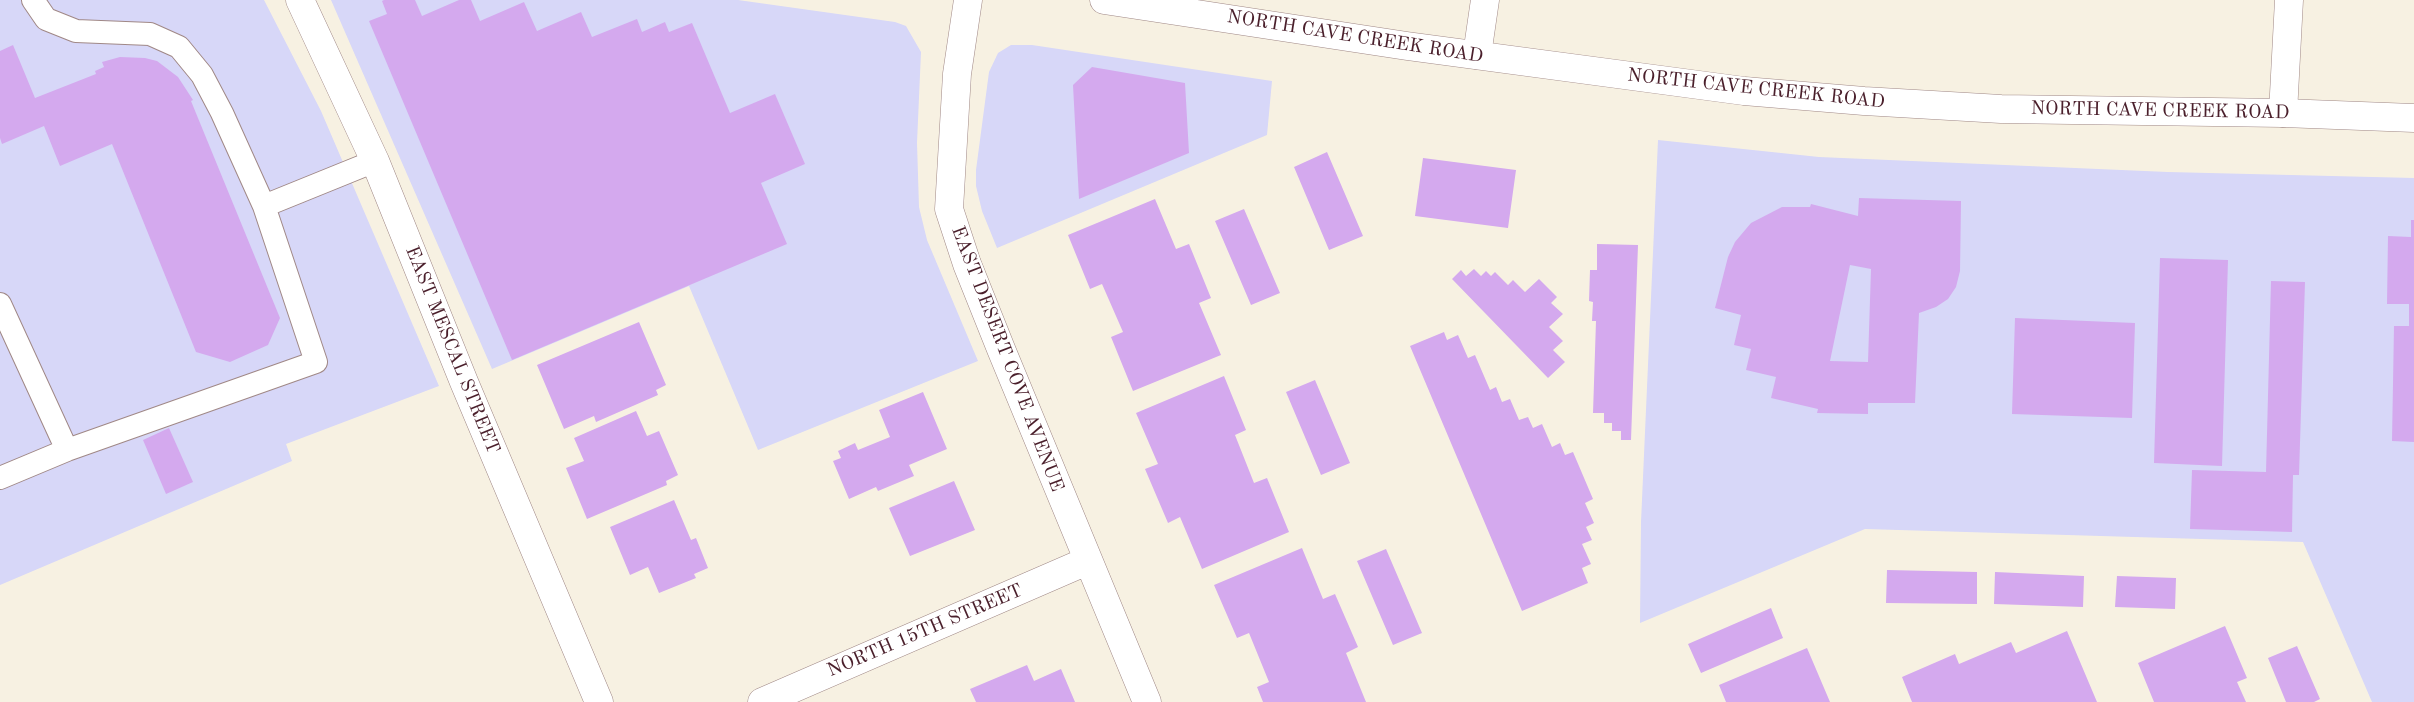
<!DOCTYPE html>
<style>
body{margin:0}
canvas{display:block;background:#f7f1e2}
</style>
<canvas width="2414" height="702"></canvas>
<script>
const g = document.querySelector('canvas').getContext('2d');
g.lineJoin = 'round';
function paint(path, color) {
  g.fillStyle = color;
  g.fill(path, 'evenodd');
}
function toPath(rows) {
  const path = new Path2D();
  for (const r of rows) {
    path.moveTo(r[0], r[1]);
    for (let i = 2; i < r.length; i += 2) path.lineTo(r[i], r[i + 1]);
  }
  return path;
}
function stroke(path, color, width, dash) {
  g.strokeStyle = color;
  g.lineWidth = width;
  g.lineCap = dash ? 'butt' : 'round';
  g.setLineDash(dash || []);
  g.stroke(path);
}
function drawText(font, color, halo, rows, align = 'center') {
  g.font = font + ' "Old Standard TT",serif';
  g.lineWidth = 4;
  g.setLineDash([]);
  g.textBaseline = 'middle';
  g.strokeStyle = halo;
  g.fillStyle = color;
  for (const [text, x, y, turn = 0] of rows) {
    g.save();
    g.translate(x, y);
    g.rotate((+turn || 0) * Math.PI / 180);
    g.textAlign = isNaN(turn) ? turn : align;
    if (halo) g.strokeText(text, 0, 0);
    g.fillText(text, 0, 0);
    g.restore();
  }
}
paint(toPath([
 [0,0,264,0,321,111,439,386,286,444,292,461,0,585],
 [331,0,738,0,895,22,906,26,921,52,917,143,919,207,927,240,978,361,758,450,689,286,492,369],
 [1011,45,1032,45,1272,81,1267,135,997,248,982,211,976,186,976,170,989,72,998,53],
 [1658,140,1819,157,2168,172,2414,178,2414,702,2372,702,2303,542,1865,529,1640,623,1641,522]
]), '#d7d7f8');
paint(toPath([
 [384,0,415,0,422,16,459,0,471,0,480,21,524,2,537,31,581,12,592,37,637,19,642,32,665,22,669,32,692,23,730,113,775,94,805,164,761,183,787,244,512,360,369,21,387,14,382,1],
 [13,45,35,98,96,74,95,71,104,67,102,62,120,57,145,58,157,61,178,77,193,100,191,101,280,318,268,345,230,362,196,352,112,144,60,166,44,126,2,144,0,138,0,51],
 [1092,67,1185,83,1189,153,1079,199,1073,85],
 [1327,152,1363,236,1329,250,1294,167],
 [1423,158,1516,170,1508,228,1415,216],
 [1859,198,1961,201,1960,271,1956,287,1948,299,1936,307,1919,313,1915,403,1868,403,1868,414,1817,413,1818,409,1771,398,1776,377,1746,370,1751,349,1734,345,1741,315,1715,308,1728,257,1735,242,1751,223,1782,207,1810,207,1811,204,1858,216],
 [1850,265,1871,269,1868,362,1830,361],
 [1155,199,1176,249,1189,244,1211,298,1199,303,1221,355,1133,391,1111,337,1123,332,1102,284,1090,289,1068,235],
 [1244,209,1280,293,1251,305,1215,221],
 [2411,220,2414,220,2414,442,2392,441,2394,326,2409,326,2409,304,2387,304,2388,236,2411,237],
 [1597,244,1638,245,1631,440,1621,440,1621,431,1612,431,1612,423,1604,423,1604,413,1593,413,1596,321,1592,321,1593,302,1589,301,1590,270,1597,270],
 [2160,258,2228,260,2222,466,2154,463],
 [1474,269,1481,276,1486,271,1491,276,1495,272,1508,285,1513,280,1525,292,1539,279,1557,297,1551,303,1563,314,1549,327,1563,341,1553,350,1565,362,1548,378,1452,279,1461,270,1466,276],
 [2271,281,2305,282,2299,475,2293,475,2292,532,2190,529,2192,470,2266,472],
 [2015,318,2135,323,2132,418,2012,414],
 [639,322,666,385,656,390,658,395,596,422,594,416,564,429,537,365],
 [1444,332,1447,340,1458,335,1468,358,1475,355,1490,390,1496,387,1502,402,1510,399,1519,420,1528,417,1533,428,1542,424,1552,447,1560,443,1565,455,1573,452,1593,499,1585,503,1594,523,1586,527,1592,540,1582,544,1591,564,1582,568,1588,583,1522,611,1410,346],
 [1224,376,1246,430,1235,435,1254,483,1267,478,1289,532,1202,569,1180,517,1168,523,1145,469,1158,464,1136,413],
 [1315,380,1350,463,1321,475,1286,392],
 [923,392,947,449,909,465,914,476,878,491,876,487,849,499,833,461,841,458,838,451,855,443,858,450,890,437,879,410],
 [636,411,647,436,659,431,678,475,666,481,667,485,587,519,566,468,584,461,574,438],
 [169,428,193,482,166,494,143,440],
 [954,481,975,530,910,556,889,508],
 [674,500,691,540,696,538,708,568,694,574,696,578,659,593,648,567,630,575,610,527],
 [1302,548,1323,599,1335,594,1358,647,1346,653,1366,702,1263,702,1257,687,1269,682,1249,633,1237,638,1214,585],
 [1386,549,1422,633,1393,645,1357,561],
 [1887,570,1977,572,1977,604,1886,603],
 [1995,572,2084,576,2083,607,1994,604],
 [2117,576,2176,578,2175,609,2115,607],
 [1771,608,1783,638,1701,673,1688,644],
 [2225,626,2247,678,2237,682,2246,702,2154,702,2138,663],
 [2067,631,2097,702,1912,702,1902,677,1955,654,1959,664,2011,642,2016,653],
 [2297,646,2320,699,2314,702,2286,702,2268,658],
 [1807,648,1830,702,1726,702,1719,685],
 [1027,665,1034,681,1061,669,1075,702,976,702,970,689]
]), '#d4a9ee');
const lane = toPath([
 [33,0,46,19,76,31,150,34,179,47,202,75,222,113,264,206,316,362,67,450],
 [264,206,375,161],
 [0,304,67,450,0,478]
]);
const street = toPath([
 [300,0,375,161,464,382,599,702],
 [968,0,957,74,949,209,967,264,1001,349,1147,702],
 [1477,55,1485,0],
 [2283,113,2289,0],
 [762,702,1087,561]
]);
const primary = toPath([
 [1104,0,1407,46,1744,91,1864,101,2001,109,2283,113,2414,118]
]);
stroke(lane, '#a08886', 24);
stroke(street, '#a08886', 29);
stroke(primary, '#a08886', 29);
stroke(lane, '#fff', 22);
stroke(street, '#fff', 28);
stroke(primary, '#fff', 28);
drawText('19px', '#4a1f2b', '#fff', [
 ["NORTH CAVE CREEK ROAD",1355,37,9],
 ["NORTH CAVE CREEK ROAD",1756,89,6],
 ["NORTH CAVE CREEK ROAD",2160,111,1],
 ["EAST MESCAL STREET",452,350,68],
 ["EAST DESERT COVE AVENUE",1007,359,69],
 ["NORTH 15TH STREET",925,631,-23]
]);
</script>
